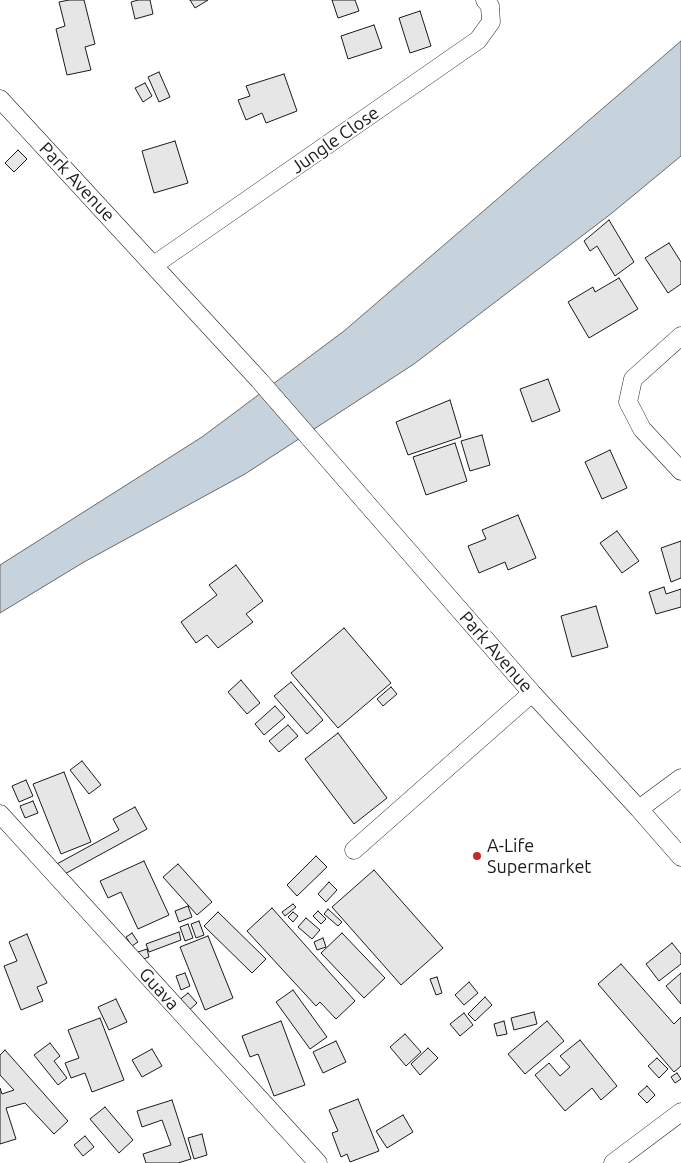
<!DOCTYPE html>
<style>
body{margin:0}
canvas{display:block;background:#fff}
</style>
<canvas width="681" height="1163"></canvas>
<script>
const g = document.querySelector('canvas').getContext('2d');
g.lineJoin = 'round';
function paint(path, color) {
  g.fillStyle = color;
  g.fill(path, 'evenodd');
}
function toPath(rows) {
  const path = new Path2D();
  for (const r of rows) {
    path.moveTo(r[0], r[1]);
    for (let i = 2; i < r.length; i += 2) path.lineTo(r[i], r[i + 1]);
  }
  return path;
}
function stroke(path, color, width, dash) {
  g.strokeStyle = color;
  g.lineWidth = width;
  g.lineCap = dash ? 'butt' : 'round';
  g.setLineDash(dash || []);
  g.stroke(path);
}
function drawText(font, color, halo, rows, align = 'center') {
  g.font = font + ' Ubuntu,sans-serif';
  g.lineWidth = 4;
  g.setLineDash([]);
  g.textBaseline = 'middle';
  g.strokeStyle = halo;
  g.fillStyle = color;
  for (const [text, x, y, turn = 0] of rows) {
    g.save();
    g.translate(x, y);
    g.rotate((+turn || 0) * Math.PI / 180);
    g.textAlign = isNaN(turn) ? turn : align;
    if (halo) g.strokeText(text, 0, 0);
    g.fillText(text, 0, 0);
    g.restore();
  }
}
const water = toPath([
 [681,41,681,156,612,213,414,364,245,474,84,562,0,613,0,565,202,437,344,331,681,41]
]);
paint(water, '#c6d2dc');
stroke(water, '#6a6a6a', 1);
const building = toPath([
 [69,0,84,0,95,44,85,47,91,70,67,75,56,29,65,26,59,2,69,0],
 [138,0,150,0,153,14,135,19,131,2,138,0],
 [190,0,208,0,195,8,190,0],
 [332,0,355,0,359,11,338,18,332,0],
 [420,11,431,46,410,53,399,18,420,11],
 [374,25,382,48,348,59,341,36,374,25],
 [159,72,170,97,159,102,148,77,159,72],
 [284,74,297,111,266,123,262,113,246,120,238,100,250,96,246,86,284,74],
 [145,83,152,96,143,102,135,88,145,83],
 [175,141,188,183,154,193,142,151,175,141],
 [18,150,27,159,14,172,5,163,18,150],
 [609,220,634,262,615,276,597,246,590,251,584,241,609,220],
 [669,243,681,262,681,284,668,293,645,258,669,243],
 [619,278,638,309,589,338,568,302,593,287,595,292,619,278],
 [548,379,560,411,532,422,520,389,548,379],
 [450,400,461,437,408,455,396,422,450,400],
 [482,435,490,465,470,471,461,441,482,435],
 [455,443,467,481,426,495,413,457,455,443],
 [610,450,627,488,602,499,585,462,610,450],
 [518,515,536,558,508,570,505,562,479,573,468,546,486,539,482,530,518,515],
 [617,531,639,561,622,573,600,543,617,531],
 [681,541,681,578,671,582,661,548,681,541],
 [236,565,263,601,246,614,253,622,218,648,207,635,196,643,181,622,217,595,209,585,236,565],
 [664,587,666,594,681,589,681,607,656,614,649,592,664,587],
 [596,606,608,647,572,657,561,616,596,606],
 [344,628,391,683,338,728,291,673,344,628],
 [241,680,260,703,247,714,228,692,241,680],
 [291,682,323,720,307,734,274,696,291,682],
 [391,687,397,694,383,706,377,699,391,687],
 [275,706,285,717,264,735,255,724,275,706],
 [288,725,298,736,279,752,269,741,288,725],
 [338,733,387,798,354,824,305,759,338,733],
 [82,761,101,785,89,794,70,770,82,761],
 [64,772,91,842,61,854,33,784,64,772],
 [26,780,33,796,19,802,12,786,26,780],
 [33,801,38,813,25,818,20,806,33,801],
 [135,807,147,829,61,876,55,865,119,830,113,819,135,807],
 [316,856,327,867,297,896,287,885,316,856],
 [144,861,169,915,138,929,121,892,108,898,100,881,144,861],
 [178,864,212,902,197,915,163,877,178,864],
 [374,870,443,948,401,985,332,907,374,870],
 [329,882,337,890,326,902,318,894,329,882],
 [293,904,296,907,285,916,282,912,293,904],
 [188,906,192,917,179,922,175,911,188,906],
 [272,908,355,1001,336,1019,320,1002,316,1006,247,931,272,908],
 [328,909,342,922,338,926,324,914,328,909],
 [318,911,326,919,321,924,313,916,318,911],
 [218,912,266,959,252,973,204,926,218,912],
 [293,912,298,916,293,922,288,917,293,912],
 [306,918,320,930,312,939,298,927,306,918],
 [199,921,204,935,196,938,191,924,199,921],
 [188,924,193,938,185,941,180,927,188,924],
 [179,932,181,940,149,952,146,944,179,932],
 [132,933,138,942,132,946,126,937,132,933],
 [342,933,385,978,364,998,321,953,342,933],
 [27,934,47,983,37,987,43,1001,21,1010,4,966,17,961,9,942,27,934],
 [208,936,233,998,205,1010,180,947,208,936],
 [323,938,326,947,317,950,314,942,323,938],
 [672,943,681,954,681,964,659,981,646,964,672,943],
 [147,949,149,957,138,961,135,953,147,949],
 [621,964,674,1024,681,1017,681,1066,674,1072,598,984,621,964],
 [185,973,190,986,181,990,176,976,185,973],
 [681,973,681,1004,666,986,681,973],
 [437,977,442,993,436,995,430,979,437,977],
 [469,982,478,993,464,1005,455,995,469,982],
 [293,990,327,1037,310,1049,276,1002,293,990],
 [188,993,197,1003,186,1013,177,1002,188,993],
 [485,997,492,1005,475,1021,468,1014,485,997],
 [116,999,127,1022,109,1030,98,1007,116,999],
 [534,1012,537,1024,514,1030,511,1018,534,1012],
 [464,1013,473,1025,460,1036,450,1024,464,1013],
 [100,1018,124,1080,92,1092,85,1073,71,1078,65,1063,79,1058,68,1030,100,1018],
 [281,1021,305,1085,274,1096,258,1054,250,1057,242,1036,281,1021],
 [504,1021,507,1034,497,1036,494,1024,504,1021],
 [547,1021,564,1041,525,1074,508,1054,547,1021],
 [405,1034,421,1052,406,1066,390,1047,405,1034],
 [580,1040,617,1086,601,1100,592,1088,565,1111,535,1075,549,1063,560,1076,570,1067,560,1056,580,1040],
 [336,1041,346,1062,323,1073,313,1052,336,1041],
 [50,1043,60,1056,54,1061,67,1078,58,1085,34,1055,50,1043],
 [428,1048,438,1058,420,1075,411,1064,428,1048],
 [152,1049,162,1066,142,1077,132,1060,152,1049],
 [5,1050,68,1121,54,1134,25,1103,6,1108,16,1139,0,1144,0,1088,2,1094,14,1090,0,1075,0,1055,5,1050],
 [657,1058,668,1069,659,1078,648,1066,657,1058],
 [677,1073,681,1079,675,1083,671,1077,677,1073],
 [647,1086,655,1095,647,1103,638,1094,647,1086],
 [358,1099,379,1151,350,1162,347,1154,341,1157,332,1133,338,1131,329,1110,358,1099],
 [172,1100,191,1159,178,1163,146,1163,143,1154,171,1145,162,1120,142,1127,137,1111,172,1100],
 [105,1107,133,1140,119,1153,90,1119,105,1107],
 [403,1115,413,1132,387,1148,376,1131,403,1115],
 [202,1134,207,1155,194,1159,188,1138,202,1134],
 [85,1136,94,1147,83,1156,74,1145,85,1136]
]);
paint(building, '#e6e6e6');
stroke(building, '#1a1a1a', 1);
const street = toPath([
 [0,99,259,380,532,693,639,809,681,857],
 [154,265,478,40,491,22,490,6,485,0],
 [681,336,633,379,628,402,642,429,681,471],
 [639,809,681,778],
 [0,814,318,1163],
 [354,850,532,693],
 [613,1163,681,1112]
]);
stroke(street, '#1a1a1a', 19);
stroke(street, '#fff', 18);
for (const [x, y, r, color] of [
 [477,856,5,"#c62828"]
]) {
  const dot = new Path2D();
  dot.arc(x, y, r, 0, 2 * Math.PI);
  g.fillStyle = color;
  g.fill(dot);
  stroke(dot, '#fff', 2);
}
drawText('18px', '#1a1a1a', '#fff', [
 ["Jungle Close",335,140,-35],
 ["Park Avenue",77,182,47],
 ["Park Avenue",496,652,49],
 ["Guava",159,989,48]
]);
drawText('18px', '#1a1a1a', '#fff', [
 ["A-Life",487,846],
 ["Supermarket",487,867]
], 'left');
</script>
